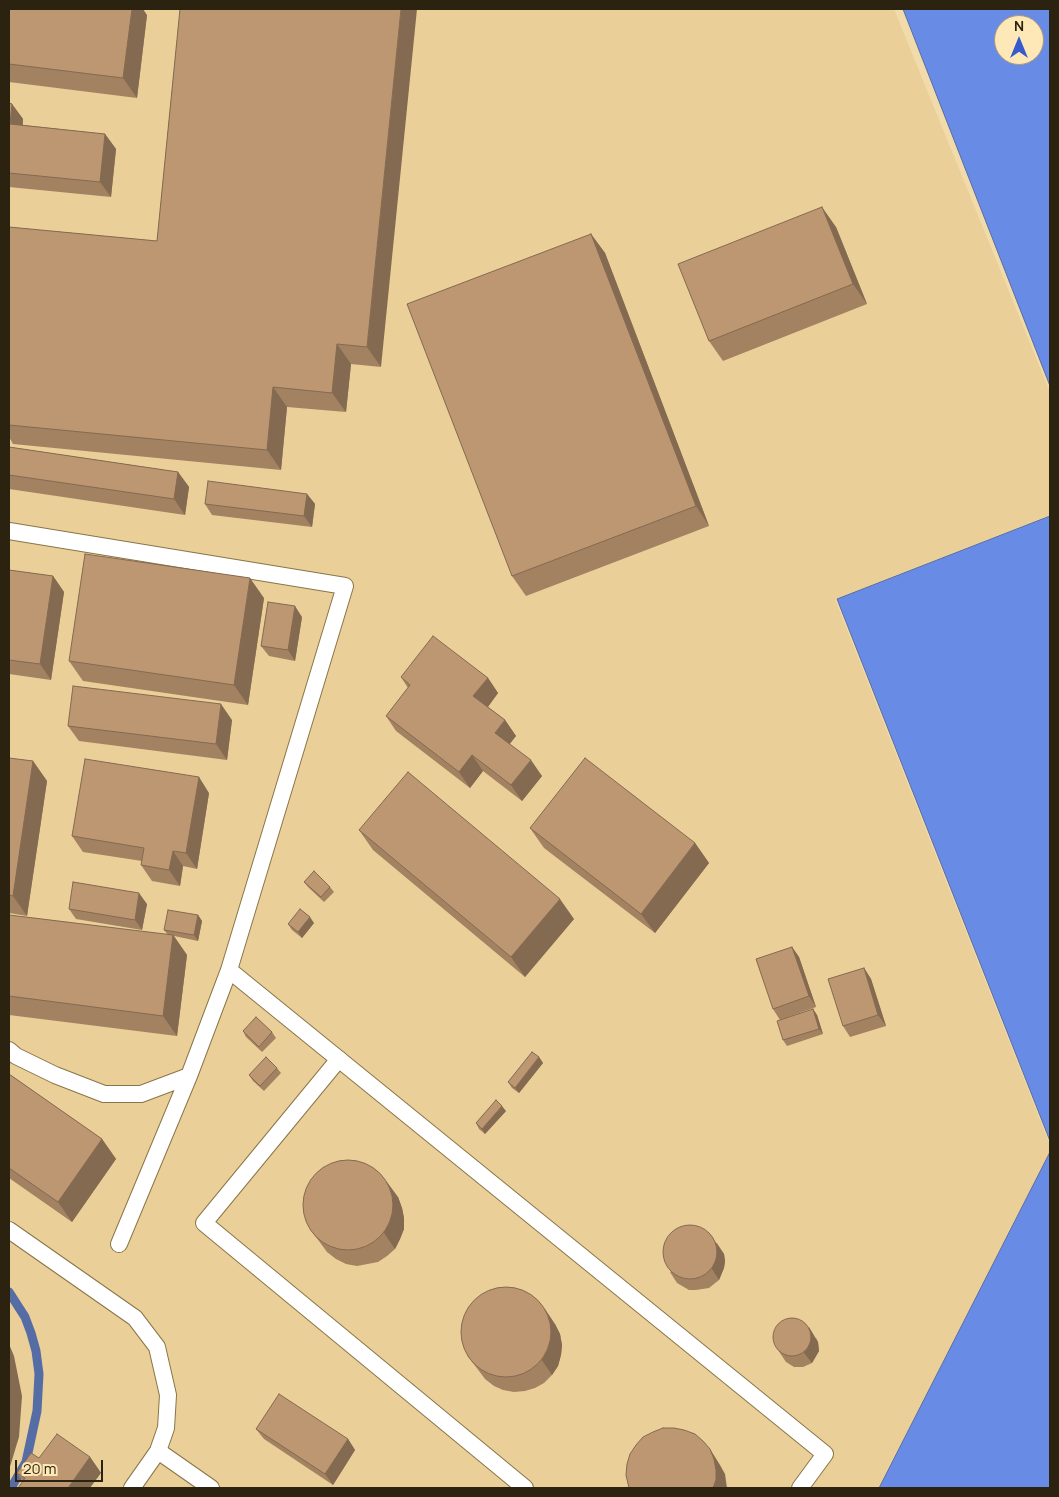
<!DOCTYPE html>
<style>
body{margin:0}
#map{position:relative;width:1059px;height:1497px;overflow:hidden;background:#f2dbab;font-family:Manrope,sans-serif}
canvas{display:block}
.frame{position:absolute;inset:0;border:10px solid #2b2310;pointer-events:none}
.north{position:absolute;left:994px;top:15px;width:50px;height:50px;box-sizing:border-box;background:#ffe8b7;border:1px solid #aa9974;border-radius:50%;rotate:0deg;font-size:14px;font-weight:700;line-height:20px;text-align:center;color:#2b2310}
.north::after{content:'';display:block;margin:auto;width:18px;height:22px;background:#355bcc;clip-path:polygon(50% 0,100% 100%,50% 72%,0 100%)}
.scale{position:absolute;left:15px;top:1460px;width:88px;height:22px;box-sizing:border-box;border:2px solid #2b2310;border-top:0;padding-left:6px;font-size:15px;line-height:18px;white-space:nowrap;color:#2b2310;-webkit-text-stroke:4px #ffe8b7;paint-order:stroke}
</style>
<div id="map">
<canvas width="1059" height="1497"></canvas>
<div class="frame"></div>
<div class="north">N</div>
<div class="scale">20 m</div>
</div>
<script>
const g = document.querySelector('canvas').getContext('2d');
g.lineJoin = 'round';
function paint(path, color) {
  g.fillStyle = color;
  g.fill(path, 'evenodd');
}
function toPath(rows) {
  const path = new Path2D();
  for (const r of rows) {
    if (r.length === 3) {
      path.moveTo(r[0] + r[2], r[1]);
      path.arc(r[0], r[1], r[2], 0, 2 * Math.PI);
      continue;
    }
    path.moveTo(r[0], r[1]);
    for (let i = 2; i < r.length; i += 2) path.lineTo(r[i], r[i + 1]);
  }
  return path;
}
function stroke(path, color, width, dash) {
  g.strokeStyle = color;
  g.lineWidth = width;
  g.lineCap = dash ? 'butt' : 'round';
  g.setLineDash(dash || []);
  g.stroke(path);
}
paint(toPath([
 [9,9,894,9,1050,392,1050,515,835,599,1050,1145,1050,1152,878,1488,9,1488]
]), '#ead098');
const water = toPath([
 [903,9,1050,9,1050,386,903,9],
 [1004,25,1034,25,1034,55,1004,55,1004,25],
 [1050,516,1050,1141,837,599,1050,516],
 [1050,1152,1050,1488,879,1488,1050,1152]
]);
paint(water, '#688ce5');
stroke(water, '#566ca5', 1);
stroke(toPath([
 [9,1292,25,1317,31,1333,36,1351,39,1374,37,1411,26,1462,11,1488]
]), '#566ca5', 9);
const service = toPath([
 [9,531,345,586,229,970,825,1454,800,1488],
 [9,1050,16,1056,55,1075,104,1094,141,1094,189,1076],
 [339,1059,204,1223,525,1488],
 [9,1230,135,1318,157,1347,168,1395,166,1428,158,1451,132,1488],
 [119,1244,189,1076,229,970],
 [158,1451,211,1488]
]);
stroke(service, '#8a7548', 18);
stroke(service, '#fff', 16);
paint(toPath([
 [9,9,147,15,137,98,9,82],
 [180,9,381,367,351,364,346,412,287,407,281,470,13,444,9,437,9,227,157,241],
 [9,103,12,104,23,119,23,125,105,134,116,149,111,197,9,187],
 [836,227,867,304,723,361,709,341],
 [591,234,605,253,709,526,526,596,512,576],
 [9,447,178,472,189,487,185,515,9,489],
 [307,494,315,504,312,527,212,515,205,504],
 [9,570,53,576,64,592,51,680,9,674],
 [264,598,248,705,83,681,69,661],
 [302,617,295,661,269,656,261,646],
 [401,677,488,678,498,693,488,707,505,720,516,736,509,744,542,776,522,801,483,771,470,788,396,731,386,716,408,688],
 [232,720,227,760,79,741,68,726],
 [9,758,33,761,47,781,27,916,9,913],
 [209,793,197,869,183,866,180,886,152,881,141,865,142,861,83,852,72,836],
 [530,828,695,843,709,863,655,933,544,848],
 [359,830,574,919,525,977,373,850],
 [304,882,330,887,334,892,324,902,308,887],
 [147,904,142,930,76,919,69,909],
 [9,915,168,935,164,930,198,915,202,921,198,941,174,936,187,955,177,1036,9,1015],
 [314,923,302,938,292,930,288,924],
 [792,947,799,957,816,1007,780,1020,773,1009],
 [864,968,871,979,886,1026,850,1037,843,1026],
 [813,1009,817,1015,823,1034,787,1046,783,1040],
 [243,1031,272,1032,276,1038,262,1052,246,1037],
 [539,1057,543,1063,519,1093,512,1088,508,1082],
 [277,1068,281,1073,264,1091,253,1081,249,1075],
 [9,1074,102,1139,116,1159,72,1222,9,1178],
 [506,1111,485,1134,479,1129,476,1123],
 [398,1197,402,1208,404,1218,404,1229,400,1239,395,1249,387,1256,378,1262,357,1266,346,1264,336,1259,327,1252,310,1229],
 [717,1243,724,1254,725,1261,724,1268,719,1280,709,1288,696,1290,689,1290,677,1283,670,1272],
 [555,1324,560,1334,562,1345,561,1355,558,1366,552,1375,544,1383,535,1388,525,1391,514,1392,503,1390,494,1386,485,1379,467,1355],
 [816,1338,818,1342,819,1351,812,1363,803,1367,794,1367,786,1362,776,1347],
 [256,1429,348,1439,355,1450,333,1485,264,1439],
 [90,1457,101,1473,23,1482,17,1473,39,1458]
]), '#a38262');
paint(toPath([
 [132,9,143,9,147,15,137,98,123,78],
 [401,9,417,9,381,367,367,347],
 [12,104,23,119,21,140,10,124],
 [105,134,116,149,111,197,100,182],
 [822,207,836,227,867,304,853,284],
 [591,234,605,253,709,526,696,506],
 [337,344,351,364,346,412,332,393],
 [273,387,287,407,281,470,267,450],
 [178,472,189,487,185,515,174,499],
 [307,494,315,504,312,527,304,516],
 [53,576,64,592,51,680,40,664],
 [250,578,264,598,248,705,234,685],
 [295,606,302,617,295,661,288,650],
 [488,678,498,693,484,712,473,696],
 [221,704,232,720,227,760,216,744],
 [505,720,516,736,506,749,495,733],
 [472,755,483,771,470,788,459,772],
 [531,760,542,776,522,801,511,785],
 [33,761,47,781,27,916,13,896],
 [199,777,209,793,197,869,186,853],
 [695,843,709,863,655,933,641,914],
 [173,851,183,866,180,886,169,870],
 [139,893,147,904,142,930,135,920],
 [560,899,574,919,525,977,511,957],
 [198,915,202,921,198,941,194,935],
 [310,917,314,923,302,938,298,932],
 [173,935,187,955,177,1036,163,1016],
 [792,947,799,957,816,1007,809,996],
 [864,968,871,979,886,1026,878,1015],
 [813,1009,817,1015,823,1034,819,1029],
 [539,1057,543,1063,519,1093,515,1088],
 [502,1106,506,1111,485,1134,482,1129],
 [102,1139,116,1159,72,1222,58,1202],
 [387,1182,398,1197,402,1208,404,1218,404,1229,400,1239,395,1249,384,1233],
 [709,1233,724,1254,725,1261,724,1268,719,1280,712,1269],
 [545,1309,555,1324,560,1334,562,1345,561,1355,558,1366,552,1375,541,1359],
 [809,1327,818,1342,819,1351,812,1363,804,1353],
 [9,1344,14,1356,22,1396,19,1437,9,1470],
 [348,1439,355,1450,333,1485,325,1474],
 [710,1449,720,1465,725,1474,727,1488,713,1488],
 [90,1457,101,1473,90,1488,68,1488]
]), '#846a50');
const building = toPath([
 [9,9,132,9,123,78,9,64,9,9],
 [180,9,401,9,367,347,337,344,332,393,273,387,267,450,9,425,9,227,157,241,180,9],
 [9,103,12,104,10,124,105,134,100,182,9,173,9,103],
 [822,207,853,284,709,341,678,264,822,207],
 [591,234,696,506,512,576,407,304,591,234],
 [9,447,178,472,174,499,9,475,9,447],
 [208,481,307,494,304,516,205,504,208,481],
 [85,554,250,578,234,685,69,661,85,554],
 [9,570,53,576,40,664,9,660,9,570],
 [268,602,295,606,288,650,261,646,268,602],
 [433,636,488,678,473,696,505,720,495,733,531,760,511,785,472,755,459,772,386,716,410,685,401,677,433,636],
 [73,686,221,704,216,744,68,726,73,686],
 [9,758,33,761,13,896,9,895,9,758],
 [585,758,695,843,641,914,530,828,585,758],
 [85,759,199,777,186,853,173,851,169,870,141,865,144,848,72,836,85,759],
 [408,772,560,899,511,957,359,830,408,772],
 [314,871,330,887,321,897,304,882,314,871],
 [73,882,139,893,135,920,69,909,73,882],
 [300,909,310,917,298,932,288,924,300,909],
 [168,910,198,915,194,935,164,930,168,910],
 [9,915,173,935,163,1016,9,996,9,915],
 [792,947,809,996,773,1009,756,959,792,947],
 [864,968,878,1015,843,1026,828,979,864,968],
 [813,1009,819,1029,783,1040,777,1021,813,1009],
 [256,1017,272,1032,259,1047,243,1031,256,1017],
 [532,1052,539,1057,515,1088,508,1082,532,1052],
 [266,1057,277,1068,260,1086,249,1075,266,1057],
 [9,1074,102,1139,58,1202,9,1168,9,1074],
 [496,1100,502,1106,482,1129,476,1123,496,1100],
 [348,1205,45],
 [690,1252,27],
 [506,1332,45],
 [792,1337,19],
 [279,1394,348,1439,325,1474,256,1429,279,1394],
 [663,1428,674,1428,684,1430,695,1434,703,1441,710,1449,714,1459,716,1470,716,1480,713,1488,629,1488,626,1475,627,1464,630,1454,636,1445,643,1437,653,1432,663,1428],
 [57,1434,90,1457,68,1488,18,1488,25,1478,17,1473,31,1453,39,1458,57,1434]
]);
paint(building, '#bd9772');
stroke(building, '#846a50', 1);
</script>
